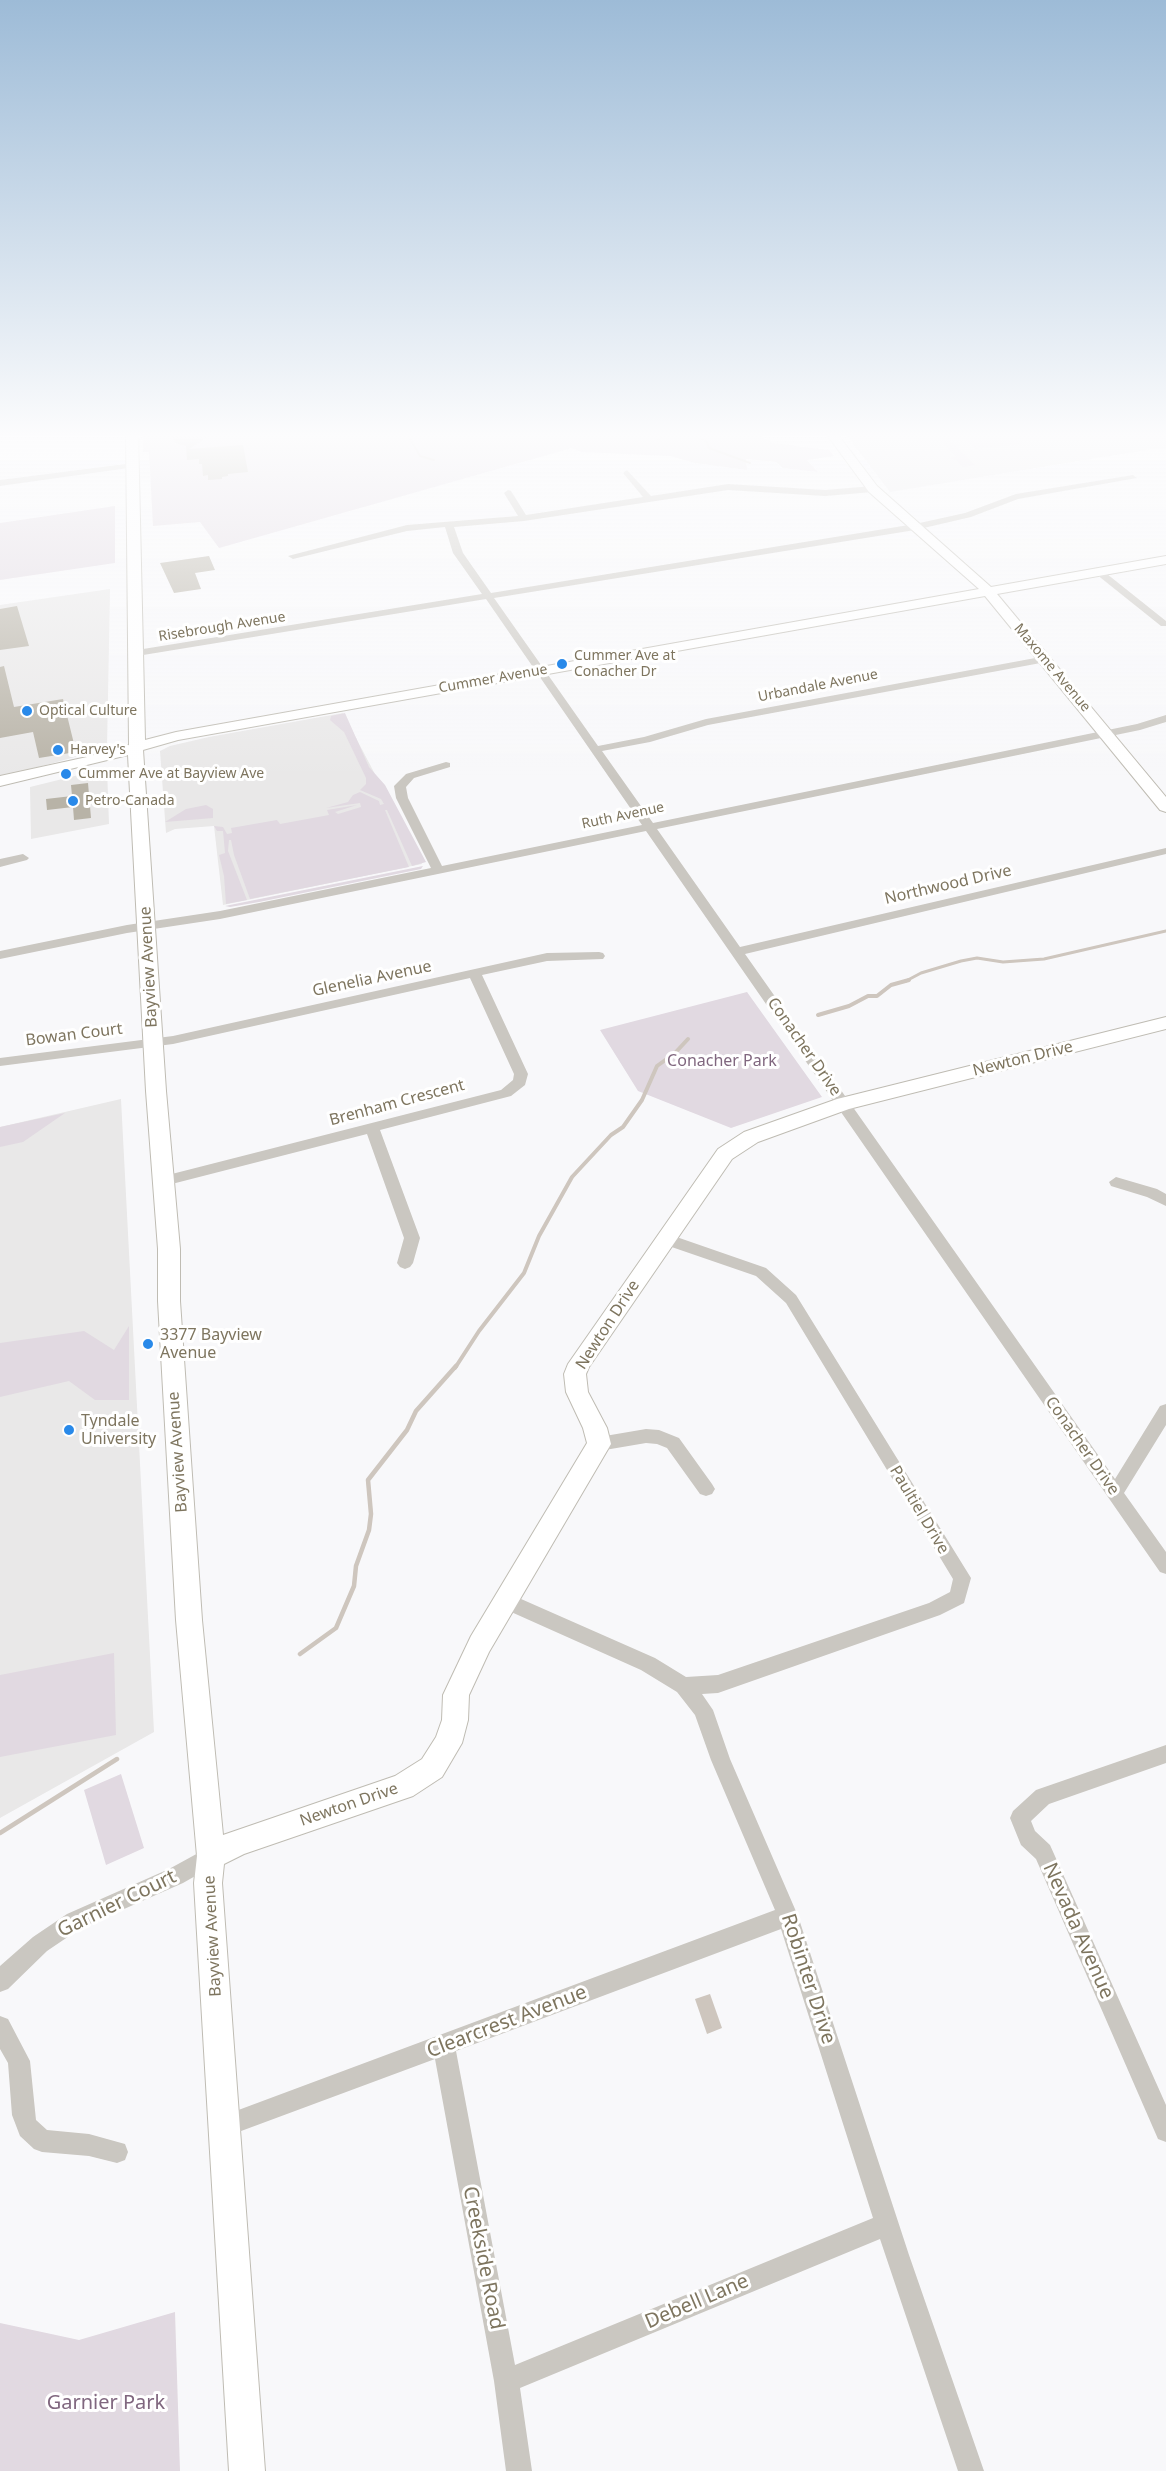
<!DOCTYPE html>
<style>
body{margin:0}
canvas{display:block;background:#f8f8fa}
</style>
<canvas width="1166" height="2471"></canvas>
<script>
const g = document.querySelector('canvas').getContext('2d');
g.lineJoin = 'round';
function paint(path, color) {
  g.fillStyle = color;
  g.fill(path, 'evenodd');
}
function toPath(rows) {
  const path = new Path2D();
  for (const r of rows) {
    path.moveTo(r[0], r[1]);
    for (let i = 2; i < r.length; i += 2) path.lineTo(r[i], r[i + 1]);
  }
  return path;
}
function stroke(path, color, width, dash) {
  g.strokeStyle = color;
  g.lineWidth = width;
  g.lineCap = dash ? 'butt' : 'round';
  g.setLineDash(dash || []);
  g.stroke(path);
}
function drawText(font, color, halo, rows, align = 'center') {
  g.font = font + ' "Noto Sans",sans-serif';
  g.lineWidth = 6;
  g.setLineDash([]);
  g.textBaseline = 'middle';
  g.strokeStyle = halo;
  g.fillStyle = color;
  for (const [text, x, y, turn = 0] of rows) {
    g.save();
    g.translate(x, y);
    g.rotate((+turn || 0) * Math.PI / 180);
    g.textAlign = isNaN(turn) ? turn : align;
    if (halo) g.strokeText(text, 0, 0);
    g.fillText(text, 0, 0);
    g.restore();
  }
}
paint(toPath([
 [844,432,1166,432,1166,449,1152,449,890,492],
 [110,589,107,748,21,772,0,776,0,605],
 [343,713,422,864,223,905,214,826,175,829,166,833,160,751,170,746,209,737],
 [107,768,109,824,31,839,30,787],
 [121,1099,154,1732,0,1818,0,1127]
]), '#e9e8e8');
paint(toPath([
 [144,432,172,432,170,434,175,443,180,444,200,442,210,436,208,435,211,432,753,432,773,443,829,450,834,456,807,460,818,472,783,468,776,462,746,459,747,470,695,463,670,456,581,452,572,448,219,548,200,522,153,526,149,452,143,452],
 [911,432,941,432,954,444,960,444,961,446,957,447,975,465,963,467,956,460,949,458,956,457,941,441,919,442],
 [957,432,1011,432,1023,444,975,449],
 [115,506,115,563,0,580,0,523],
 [345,713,369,767,385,785,426,862,412,866,387,810,385,810,409,867,250,899,234,855,231,840,229,840,228,851,247,900,226,904,224,876,219,855,225,853,223,831,217,831,214,826,223,827,227,834,232,833,231,828,277,820,280,824,329,815,327,810,357,805,335,812,338,814,361,807,360,803,326,808,348,802,353,795,360,792,379,801,380,805,384,804,381,799,360,790,366,784,366,778,344,732,330,720,331,716],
 [206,805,213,809,213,818,165,822,186,809],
 [423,866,421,869,259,902,230,907,225,906],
 [747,992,822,1097,731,1128,638,1091,600,1030],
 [65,1113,23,1142,0,1147,0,1127],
 [129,1326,129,1400,95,1400,69,1381,0,1397,0,1343,84,1331,114,1350],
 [114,1653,116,1735,0,1757,0,1675],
 [121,1774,144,1848,106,1865,84,1790],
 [175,2312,180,2471,0,2471,0,2323,79,2340]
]), '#e1d9e1');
paint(toPath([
 [710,1994,722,2028,707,2034,695,1999]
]), '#cec6be');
stroke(toPath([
 [402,432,408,435,420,456,434,460],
 [627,432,651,435,658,439,675,432],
 [687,432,706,441,709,448,750,463]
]), '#cec6be', 2);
stroke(toPath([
 [906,981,921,973,961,961,977,958,1003,962,1044,959,1166,931]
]), '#cec6be', 3);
stroke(toPath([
 [818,1015,849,1006,868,996,877,996,891,985,909,980],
 [455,1368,479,1331,524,1273,539,1236,572,1177,611,1135,623,1127,642,1100,657,1066,675,1053,688,1039]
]), '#cec6be', 4);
stroke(toPath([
 [300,1654,336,1628,354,1586,356,1566,369,1530,371,1514,368,1480,407,1430,416,1411,456,1366],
 [0,1833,117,1759]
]), '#cec6be', 4.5);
paint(toPath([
 [170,432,197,432,211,435,189,449,243,445,248,472,228,474,228,476,222,477,222,479,208,480,208,475,203,476,202,464,199,464,199,459,187,460,186,446,175,443],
 [209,556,215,570,195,573,201,589,174,593,160,563],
 [17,606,29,646,0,650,0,609],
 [4,666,14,707,63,699,76,752,39,758,33,732,0,738,0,667],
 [88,783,91,818,74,820,73,807,47,810,46,799,72,796,71,785]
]), '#b8b3a7');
const secondary = toPath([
 [126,432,138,432,145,740,176,732,979,589,869,492,825,432,836,432,877,486,991,587,1166,556,1166,564,997,594,1166,797,1166,812,1160,810,985,596,178,740,143,750,166,1091,180,1249,180,1301,202,1620,223,1835,395,1776,422,1759,436,1737,442,1720,443,1695,471,1636,587,1443,583,1428,566,1392,564,1374,568,1364,718,1149,744,1132,837,1099,1166,1017,1166,1029,849,1109,758,1142,732,1159,589,1367,586,1374,588,1392,607,1428,611,1444,489,1652,469,1695,468,1720,462,1743,442,1777,413,1796,244,1854,224,1864,222,1883,265,2471,229,2471,194,1883,197,1856,176,1620,158,1301,158,1249,146,1091,128,755,0,786,0,776,87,757,129,745,126,432]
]);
stroke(secondary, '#bfbcb3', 2);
paint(toPath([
 [133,463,136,463,136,467,0,486,0,480,133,463],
 [627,470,651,496,728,484,825,490,873,486,877,489,873,492,825,496,728,490,524,521,454,527,463,553,491,593,915,524,965,513,1016,494,1133,475,1137,478,1018,499,971,517,915,530,494,598,598,746,644,737,706,719,1046,656,1051,659,1046,662,708,725,650,742,602,751,653,823,1137,724,1166,715,1166,722,1140,730,657,829,740,947,1166,848,1166,854,745,954,1115,1479,1160,1406,1166,1404,1166,1425,1124,1493,1166,1552,1166,1574,1160,1572,646,831,220,919,127,933,0,959,0,951,127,925,220,911,431,868,396,798,394,786,406,774,446,762,450,763,450,767,414,778,406,787,408,798,442,866,642,825,486,599,137,656,132,653,137,650,482,594,453,553,445,527,407,531,293,559,288,556,407,525,518,516,504,493,508,490,511,491,526,515,643,497,623,473,627,470],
 [1096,570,1102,570,1166,621,1166,626,1161,626,1096,574,1096,570],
 [23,854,29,858,27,860,0,867,0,859,23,854],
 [599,952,603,953,605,956,603,959,547,961,482,975,528,1074,525,1085,511,1096,380,1130,420,1238,413,1263,410,1267,405,1269,400,1267,397,1263,404,1238,367,1134,164,1186,157,1181,164,1176,501,1090,513,1080,514,1074,470,978,173,1044,0,1066,0,1058,173,1036,547,953,599,952],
 [1116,1177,1157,1189,1166,1194,1166,1206,1147,1197,1111,1186,1109,1182,1116,1177],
 [665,1233,766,1268,796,1295,971,1578,964,1603,940,1615,718,1693,702,1694,713,1710,730,1759,798,1916,909,2255,984,2471,958,2471,880,2239,520,2388,532,2471,506,2471,494,2381,435,2059,225,2137,217,2134,214,2126,217,2118,225,2115,775,1910,711,1760,695,1715,677,1692,641,1670,500,1607,497,1601,500,1595,506,1593,512,1595,655,1658,686,1677,718,1675,929,1603,950,1592,953,1579,786,1303,756,1276,660,1243,657,1239,660,1235,665,1233],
 [781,1929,873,2218,515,2365,456,2051,781,1929],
 [646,1429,659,1430,679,1438,712,1484,715,1489,712,1494,706,1496,700,1494,667,1448,657,1444,646,1443,599,1451,593,1449,591,1444,593,1439,599,1437,646,1429],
 [1166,1745,1166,1763,1049,1804,1031,1821,1035,1831,1050,1845,1166,2105,1166,2142,1158,2139,1036,1859,1021,1845,1010,1818,1013,1811,1036,1790,1166,1745],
 [211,1846,218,1849,221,1856,218,1863,183,1883,81,1928,47,1951,8,1989,0,1992,0,1966,33,1937,67,1914,169,1869,211,1846],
 [0,2016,8,2019,30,2061,36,2120,47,2130,89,2134,125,2144,128,2152,125,2160,117,2163,89,2156,42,2152,34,2149,20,2136,12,2115,8,2063,0,2049,0,2016]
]), '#cac7c1');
paint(secondary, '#fff');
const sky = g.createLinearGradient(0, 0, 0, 778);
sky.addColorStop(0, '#9dbbd7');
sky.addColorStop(0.56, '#fcfcfd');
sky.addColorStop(1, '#fcfcfd00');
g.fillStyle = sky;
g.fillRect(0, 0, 1166, 778);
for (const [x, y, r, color] of [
 [562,664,6,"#2989e9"],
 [27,711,6,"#2989e9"],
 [58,750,6,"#2989e9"],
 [66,774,6,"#2989e9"],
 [73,801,6,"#2989e9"],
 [148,1344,6,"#2989e9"],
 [69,1430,6,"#2989e9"]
]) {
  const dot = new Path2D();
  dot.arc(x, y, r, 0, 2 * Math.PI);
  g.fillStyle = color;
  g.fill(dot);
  stroke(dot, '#fff', 2);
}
drawText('14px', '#7e755f', '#fff', [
 ["Risebrough Avenue",222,627,-9],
 ["Maxome Avenue",1052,668,50],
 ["Cummer Avenue",493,679,-10],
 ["Urbandale Avenue",818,686,-11],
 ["Ruth Avenue",623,816,-12]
]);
drawText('14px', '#7e755f', '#fff', [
 ["Cummer Ave at",574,656],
 ["Conacher Dr",574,672],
 ["Optical Culture",39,711],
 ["Harvey's",70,750],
 ["Cummer Ave at Bayview Ave",78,774],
 ["Petro-Canada",85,801]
], 'left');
drawText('16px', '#7e755f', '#fff', [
 ["Northwood Drive",948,885,-13],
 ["Bayview Avenue",149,967,-93],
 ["Glenelia Avenue",372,979,-12],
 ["Bowan Court",74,1035,-7],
 ["Conacher Drive",804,1047,55],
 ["Newton Drive",1023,1059,-14],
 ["Brenham Crescent",397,1103,-15],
 ["Newton Drive",608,1325,-57],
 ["Conacher Drive",1082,1446,55],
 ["Bayview Avenue",178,1452,-94],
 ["Paultiel Drive",919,1510,59],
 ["Newton Drive",349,1805,-19],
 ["Bayview Avenue",213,1936,-93]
]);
drawText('16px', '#80677f', '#fff', [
 ["Conacher Park",722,1061]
]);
drawText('16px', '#7e755f', '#fff', [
 ["3377 Bayview",160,1335],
 ["Avenue",160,1353],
 ["Tyndale",81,1421],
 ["University",81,1439]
], 'left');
drawText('20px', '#7e755f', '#fff', [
 ["Garnier Court",117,1904,-26],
 ["Nevada Avenue",1078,1931,66],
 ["Robinter Drive",808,1979,72],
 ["Clearcrest Avenue",507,2022,-21],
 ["Creekside Road",483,2258,79],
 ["Debell Lane",697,2302,-23]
]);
drawText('20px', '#80677f', '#fff', [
 ["Garnier Park",106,2403]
]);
</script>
